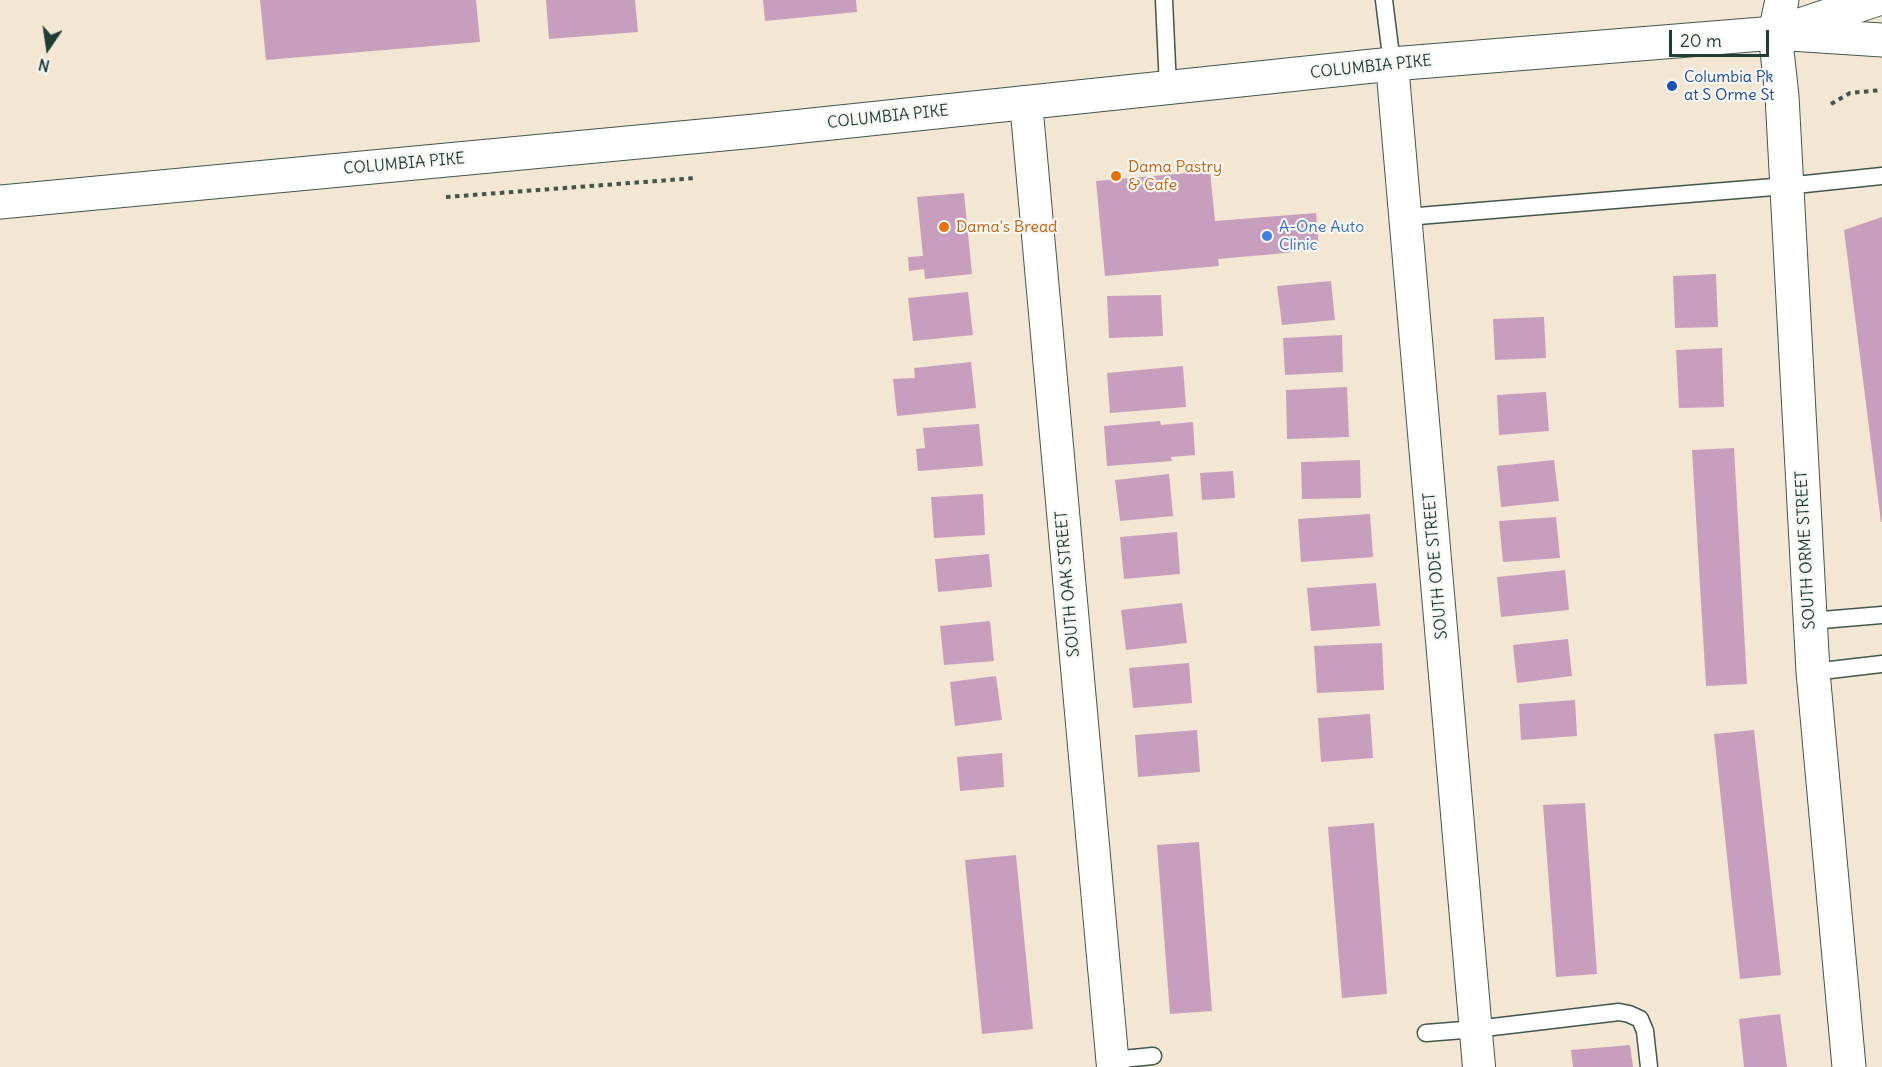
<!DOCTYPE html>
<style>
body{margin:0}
#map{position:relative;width:1882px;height:1067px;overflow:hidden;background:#f3e7d3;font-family:Delius,sans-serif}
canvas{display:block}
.north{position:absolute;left:18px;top:18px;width:60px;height:60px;-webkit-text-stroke:4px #f6f6f2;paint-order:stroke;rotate:193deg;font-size:16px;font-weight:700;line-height:24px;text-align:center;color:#1f3d34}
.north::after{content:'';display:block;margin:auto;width:21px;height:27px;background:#1f3d34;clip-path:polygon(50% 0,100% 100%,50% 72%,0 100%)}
.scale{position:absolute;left:1669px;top:30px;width:100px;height:27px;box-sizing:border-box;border:3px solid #1f3d34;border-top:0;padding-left:8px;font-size:18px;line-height:21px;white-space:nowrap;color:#1f3d34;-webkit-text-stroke:4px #f6f6f2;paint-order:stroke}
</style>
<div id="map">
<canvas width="1882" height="1067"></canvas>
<div class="north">N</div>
<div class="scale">20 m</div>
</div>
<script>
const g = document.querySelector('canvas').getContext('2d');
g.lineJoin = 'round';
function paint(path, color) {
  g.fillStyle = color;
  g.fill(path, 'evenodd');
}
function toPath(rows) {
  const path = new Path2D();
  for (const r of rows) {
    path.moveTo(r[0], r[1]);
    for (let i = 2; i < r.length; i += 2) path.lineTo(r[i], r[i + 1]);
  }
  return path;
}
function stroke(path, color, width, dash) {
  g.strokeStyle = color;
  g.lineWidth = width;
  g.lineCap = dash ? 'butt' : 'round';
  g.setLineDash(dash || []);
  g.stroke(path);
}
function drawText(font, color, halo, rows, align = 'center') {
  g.font = font + ' Delius,sans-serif';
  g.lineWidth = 4.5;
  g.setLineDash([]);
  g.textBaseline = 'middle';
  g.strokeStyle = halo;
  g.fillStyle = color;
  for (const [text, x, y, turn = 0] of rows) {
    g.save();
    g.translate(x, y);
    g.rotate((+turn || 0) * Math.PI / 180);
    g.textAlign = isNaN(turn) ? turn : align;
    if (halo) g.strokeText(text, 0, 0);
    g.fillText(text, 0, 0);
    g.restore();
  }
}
paint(toPath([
 [260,0,476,0,480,42,266,60],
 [546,0,635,0,638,32,549,39],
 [763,0,856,0,857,12,765,21],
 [1210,171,1215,221,1316,213,1319,250,1218,259,1219,266,1105,276,1096,181],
 [964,193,972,274,925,279,924,269,909,271,908,257,923,256,917,197],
 [1882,217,1882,522,1881,522,1844,230],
 [1716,274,1718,327,1675,328,1673,276],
 [1331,281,1335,320,1282,325,1277,286],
 [968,292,973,335,913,341,908,298],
 [1161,295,1163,336,1109,338,1107,296],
 [1544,317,1546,358,1495,360,1493,319],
 [1342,335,1343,372,1285,375,1283,338],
 [1722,348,1724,407,1679,408,1676,350],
 [971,362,976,408,897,416,893,379,915,378,914,368],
 [1183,366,1186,407,1110,413,1107,373],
 [1347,387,1349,437,1287,439,1286,390],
 [1546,392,1549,431,1499,435,1497,395],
 [1160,421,1161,425,1193,422,1195,455,1171,457,1172,461,1107,466,1104,426],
 [979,424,983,466,918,471,916,449,925,448,923,428],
 [1734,448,1747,684,1706,686,1692,450],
 [1360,460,1361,498,1302,499,1301,462],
 [1554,460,1559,501,1501,507,1497,466],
 [1233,471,1235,498,1202,500,1200,473],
 [1169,474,1173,516,1120,521,1115,480],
 [983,494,985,535,934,538,931,497],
 [1370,514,1373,557,1301,562,1298,519],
 [1556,517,1560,558,1503,562,1499,521],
 [1177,532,1180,574,1124,579,1120,537],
 [989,554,992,587,938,592,935,559],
 [1565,570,1569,610,1501,617,1497,577],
 [1376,583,1380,626,1311,631,1307,588],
 [1182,603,1187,643,1126,650,1121,610],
 [990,621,994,661,944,665,940,626],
 [1568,639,1572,676,1517,683,1513,645],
 [1382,643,1384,690,1317,693,1314,646],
 [1189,663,1192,703,1133,708,1129,668],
 [996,676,1002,720,955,726,950,682],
 [1575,700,1577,736,1521,740,1519,704],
 [1370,714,1373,758,1321,762,1318,718],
 [1197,730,1200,772,1138,777,1135,735],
 [1754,730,1781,975,1740,979,1714,734],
 [1002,753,1004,787,960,791,957,757],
 [1585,803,1597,974,1556,977,1543,805],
 [1374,823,1387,994,1342,998,1328,827],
 [1199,842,1212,1011,1170,1014,1157,845],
 [1016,855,1033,1029,982,1034,965,860],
 [1780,1014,1787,1067,1744,1067,1739,1019],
 [1630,1045,1633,1067,1573,1067,1571,1050]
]), '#c89ebe');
const lane = toPath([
 [1164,0,1168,87],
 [1384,0,1392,64],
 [1406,217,1786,186,1882,176],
 [1810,621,1882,615],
 [1813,672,1882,664],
 [1426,1033,1476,1029,1619,1012,1629,1014,1640,1019,1645,1031,1649,1067],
 [1112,1060,1153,1056]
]);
const street = toPath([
 [1392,64,1479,1067],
 [1026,102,1113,1067]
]);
const secondary = toPath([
 [1791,28,1875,0],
 [1775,33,1782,96,1813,672,1849,1067],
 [0,202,755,131,1392,64,1775,33,1882,40]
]);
const highway = toPath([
 [1775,33,1782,0]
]);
stroke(lane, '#3f564c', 19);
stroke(street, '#3f564c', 34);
stroke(secondary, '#3f564c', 35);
stroke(highway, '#3f564c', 35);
stroke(toPath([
 [1831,104,1850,93,1882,90],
 [446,197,696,178]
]), '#3f564c', 4, [4.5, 4.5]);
stroke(lane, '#fff', 16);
stroke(street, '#fff', 32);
stroke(secondary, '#fff', 33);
stroke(highway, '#fff', 33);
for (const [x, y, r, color] of [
 [1672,86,6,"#1a4fb4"],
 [1116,176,6,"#e8710a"],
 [944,227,6,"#e8710a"],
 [1267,236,6,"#3f7fe0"]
]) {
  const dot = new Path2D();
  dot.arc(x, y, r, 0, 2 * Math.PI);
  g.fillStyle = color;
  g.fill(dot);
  stroke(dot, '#f6f6f2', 2);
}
drawText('16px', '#1f3d34', '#f6f6f2', [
 ["COLUMBIA PIKE",1371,67,-6],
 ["COLUMBIA PIKE",888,117,-6],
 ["COLUMBIA PIKE",404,164,-5],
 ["SOUTH ORME STREET",1806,550,-93],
 ["SOUTH ODE STREET",1436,566,-95],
 ["SOUTH OAK STREET",1068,584,-95]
]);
drawText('16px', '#164399', '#f6f6f2', [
 ["Columbia Pk",1684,77],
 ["at S Orme St",1684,95]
], 'left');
drawText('16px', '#c56008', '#f6f6f2', [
 ["Dama Pastry",1128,167],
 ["& Cafe",1128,185],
 ["Dama's Bread",956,227]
], 'left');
drawText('16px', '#366cbe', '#f6f6f2', [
 ["A-One Auto",1279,227],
 ["Clinic",1279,245]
], 'left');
</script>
